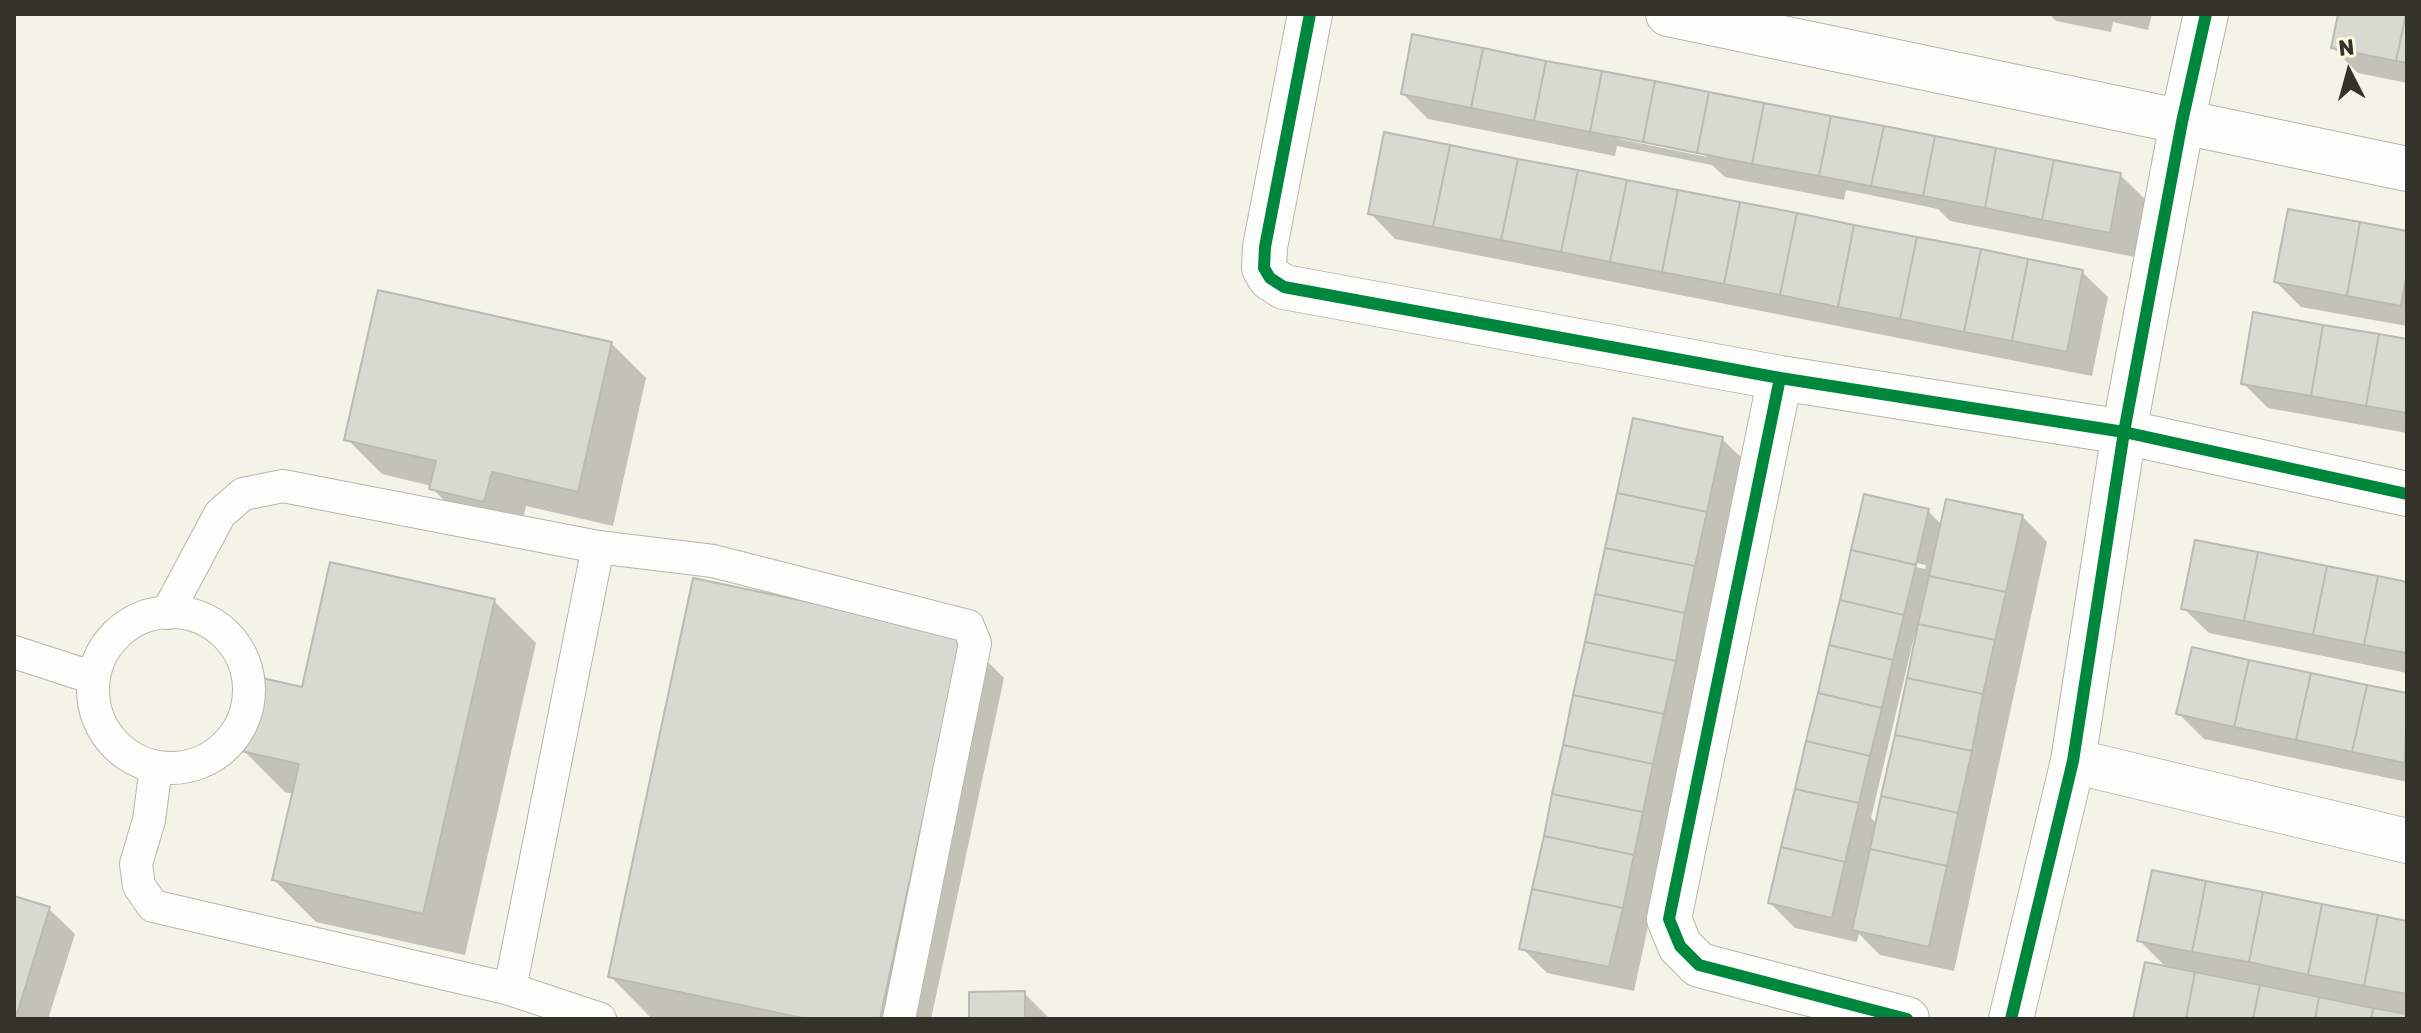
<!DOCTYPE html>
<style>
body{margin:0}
#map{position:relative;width:2421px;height:1033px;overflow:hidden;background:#f3f3e7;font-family:Rubik,sans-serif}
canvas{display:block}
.frame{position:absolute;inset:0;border:16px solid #34332b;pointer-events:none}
.north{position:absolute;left:2309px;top:32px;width:80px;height:80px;-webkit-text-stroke:6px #f9f8e1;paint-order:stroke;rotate:354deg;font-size:22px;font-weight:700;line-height:32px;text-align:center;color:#34332b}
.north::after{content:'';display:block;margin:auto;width:28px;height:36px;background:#34332b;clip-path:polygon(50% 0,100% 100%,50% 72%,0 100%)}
</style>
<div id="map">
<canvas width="2421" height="1033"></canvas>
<div class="frame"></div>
<div class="north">N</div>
</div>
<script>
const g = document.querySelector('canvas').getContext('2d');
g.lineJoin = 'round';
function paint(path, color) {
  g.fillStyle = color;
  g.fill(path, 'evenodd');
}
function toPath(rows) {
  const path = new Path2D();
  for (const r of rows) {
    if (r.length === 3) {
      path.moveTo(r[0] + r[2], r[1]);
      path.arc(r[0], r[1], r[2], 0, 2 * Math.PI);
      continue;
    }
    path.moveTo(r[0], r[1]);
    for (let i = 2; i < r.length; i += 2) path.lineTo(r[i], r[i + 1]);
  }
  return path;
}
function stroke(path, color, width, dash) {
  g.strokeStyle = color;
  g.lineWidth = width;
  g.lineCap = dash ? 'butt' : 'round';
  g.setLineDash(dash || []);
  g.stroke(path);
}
paint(toPath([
 [2049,14,2152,14,2148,30,2113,22,2111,32,2056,21],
 [2340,14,2407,14,2407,83,2358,73,2333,48],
 [1403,94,2120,175,2146,200,2135,257,1950,221,1938,209,1846,190,1844,200,1725,177,1712,165,1617,146,1615,156,1428,119],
 [1619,135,1707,153,1707,157,1619,139],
 [1370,213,2082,272,2108,297,2092,376,1395,239],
 [2407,233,2407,326,2301,307,2276,282],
 [2407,342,2407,433,2268,408,2243,383],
 [611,343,646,378,613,526,526,506,519,536,467,524,432,488,432,486,382,474,347,439],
 [1722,439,1748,464,1634,991,1547,973,1522,948],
 [1865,497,1928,511,1942,525,1948,501,2022,516,2047,542,1954,971,1880,955,1859,934,1857,942,1795,928,1770,903],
 [1880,555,1926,565,1925,569,1880,559],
 [1915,633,1919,634,1877,824,1871,818],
 [2407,584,2407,673,2209,633,2183,608],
 [494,601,536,643,465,955,316,922,274,880,294,794,285,792,243,750,303,690],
 [962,636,1004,678,931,1019,652,1019,610,976],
 [2193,650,2407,695,2407,782,2204,739,2179,714],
 [14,899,49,909,75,934,48,1019,14,1019],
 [2407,923,2407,1019,2135,1019,2168,969,2139,940],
 [1024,993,1050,1019,971,1019]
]), '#0003');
const building = toPath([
 [2338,14,2406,14,2396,61,2331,48,2338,14],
 [2406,14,2407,14,2407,63,2396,61,2406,14],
 [1412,34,1483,48,1471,108,1401,94,1412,34],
 [1483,48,1546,61,1534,121,1471,108,1483,48],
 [1546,61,1602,71,1590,132,1534,121,1546,61],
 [1602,71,1655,81,1643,142,1590,132,1602,71],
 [1655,81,1709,92,1697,153,1643,142,1655,81],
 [1709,92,1764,103,1752,164,1697,153,1709,92],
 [1764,103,1831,116,1819,176,1752,164,1764,103],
 [1831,116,1884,126,1871,186,1819,176,1831,116],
 [1884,126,1935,136,1923,196,1871,186,1884,126],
 [1384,132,1450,145,1433,227,1368,214,1384,132],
 [1935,136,1996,148,1985,208,1923,196,1935,136],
 [1450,145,1518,159,1501,240,1433,227,1450,145],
 [1996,148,2054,160,2042,220,1985,208,1996,148],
 [1518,159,1578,170,1561,252,1501,240,1518,159],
 [2054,160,2121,173,2110,233,2042,220,2054,160],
 [1578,170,1627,180,1610,262,1561,252,1578,170],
 [1627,180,1678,190,1662,272,1610,262,1627,180],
 [1678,190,1740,202,1724,284,1662,272,1678,190],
 [1740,202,1797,213,1780,295,1724,284,1740,202],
 [2288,209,2360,222,2347,296,2274,282,2288,209],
 [1797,213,1854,225,1838,307,1780,295,1797,213],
 [2360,222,2407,231,2407,272,2401,306,2347,296,2360,222],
 [1854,225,1917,237,1900,319,1838,307,1854,225],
 [1917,237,1981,249,1964,332,1900,319,1917,237],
 [1981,249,2028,259,2012,341,1964,332,1981,249],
 [2028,259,2083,270,2067,352,2012,341,2028,259],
 [378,290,612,342,578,492,492,472,484,502,429,489,436,461,344,440,378,290],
 [2253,312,2323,325,2311,396,2241,384,2253,312],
 [2323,325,2379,334,2366,406,2311,396,2323,325],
 [2379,334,2407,339,2407,413,2366,406,2379,334],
 [1633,418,1723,437,1707,512,1617,493,1633,418],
 [1617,493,1707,512,1695,566,1605,548,1617,493],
 [1864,494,1929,509,1916,565,1851,550,1864,494],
 [1946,499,2023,515,2006,592,1929,576,1946,499],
 [2195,540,2258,552,2244,621,2181,609,2195,540],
 [1605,548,1695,566,1685,613,1595,594,1605,548],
 [1851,550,1916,565,1904,615,1840,600,1851,550],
 [2258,552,2327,566,2313,635,2244,621,2258,552],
 [330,562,495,599,423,914,272,880,299,764,241,751,258,677,302,687,330,562],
 [2327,566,2378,576,2364,645,2313,635,2327,566],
 [1929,576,2006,592,1995,640,1918,624,1929,576],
 [2378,576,2407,582,2407,653,2364,645,2378,576],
 [693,578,963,634,880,1019,807,1019,608,977,693,578],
 [1595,594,1685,613,1676,661,1585,642,1595,594],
 [1840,600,1904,615,1893,660,1829,645,1840,600],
 [1918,624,1995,640,1983,694,1907,678,1918,624],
 [1585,642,1676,661,1664,714,1573,695,1585,642],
 [1829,645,1893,660,1882,708,1818,693,1829,645],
 [2192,647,2249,660,2234,727,2176,714,2192,647],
 [2249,660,2311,673,2296,740,2234,727,2249,660],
 [2311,673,2367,685,2352,752,2296,740,2311,673],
 [1907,678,1983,694,1972,751,1895,735,1907,678],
 [2367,685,2407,693,2405,763,2352,752,2367,685],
 [1818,693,1882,708,1870,756,1806,741,1818,693],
 [1573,695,1664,714,1653,764,1563,745,1573,695],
 [1895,735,1972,751,1958,813,1881,796,1895,735],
 [1806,741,1870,756,1859,803,1795,789,1806,741],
 [1563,745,1653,764,1643,812,1552,794,1563,745],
 [1795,789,1859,803,1845,862,1781,847,1795,789],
 [1552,794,1643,812,1634,855,1544,836,1552,794],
 [1881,796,1958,813,1947,866,1870,849,1881,796],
 [1544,836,1634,855,1623,908,1532,889,1544,836],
 [1781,847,1845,862,1832,918,1768,903,1781,847],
 [1870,849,1947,866,1929,947,1852,930,1870,849],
 [2152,870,2206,881,2192,952,2137,941,2152,870],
 [2206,881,2263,892,2249,962,2192,952,2206,881],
 [1532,889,1623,908,1609,967,1519,949,1532,889],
 [2263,892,2322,904,2308,975,2249,962,2263,892],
 [14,896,50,907,17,1014,14,1013,14,896],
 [2322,904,2378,915,2364,986,2308,975,2322,904],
 [2378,915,2407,921,2407,994,2364,986,2378,915],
 [2145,962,2195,972,2186,1019,2133,1019,2145,962],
 [2195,972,2260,985,2253,1019,2186,1019,2195,972],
 [2260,985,2319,997,2315,1019,2253,1019,2260,985],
 [1025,991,1025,1019,969,1019,969,992,1025,991],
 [2319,997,2373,1008,2371,1019,2315,1019,2319,997],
 [2373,1008,2407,1014,2407,1019,2371,1019,2373,1008]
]);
paint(building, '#d8dad1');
stroke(building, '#b9bbb3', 2);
const lane = toPath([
 [171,690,78],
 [167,613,220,514,243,494,283,486,598,547,713,561,968,626,975,643,899,1019],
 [14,652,94,678],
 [156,767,149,820,136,864,139,886,153,906,510,989,600,1019],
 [510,989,598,547]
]);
const street = toPath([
 [1310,14,1265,247,1264,268,1270,278,1284,287,1780,378,2124,432,2407,494],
 [1668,14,2407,169],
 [1780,378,1669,919,1680,946,1699,965,1907,1019],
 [2073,761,2407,841],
 [2011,1019,2073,761,2124,432,2182,122,2206,14]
]);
stroke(lane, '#b6b6ad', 34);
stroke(street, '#b6b6ad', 46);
stroke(lane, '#fdfdfb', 32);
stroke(street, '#fdfdfb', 44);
stroke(toPath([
 [1310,14,1265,247,1264,268,1270,278,1284,287,1780,378,2124,432,2407,494],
 [1780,378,1669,919,1680,946,1699,965,1907,1019],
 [2011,1019,2073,761,2124,432,2182,122,2206,14]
]), '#00873e', 12);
</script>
